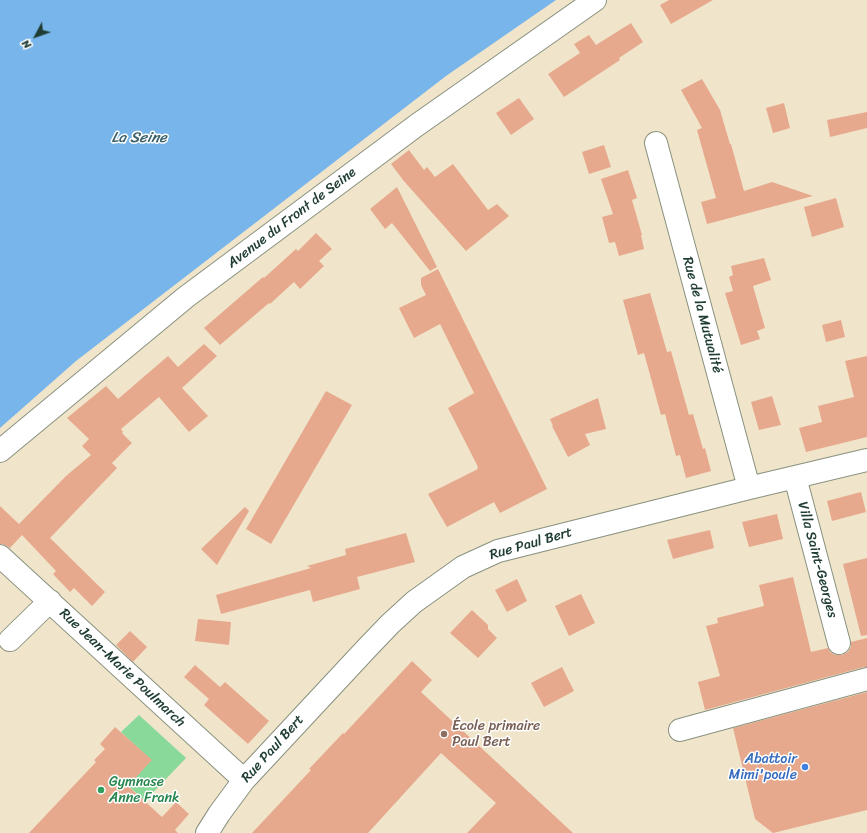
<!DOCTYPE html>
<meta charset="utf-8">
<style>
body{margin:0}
#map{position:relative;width:867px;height:833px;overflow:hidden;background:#f0e5ca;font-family:Sriracha,sans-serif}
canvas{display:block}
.north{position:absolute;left:16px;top:16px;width:40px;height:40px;-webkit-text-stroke:3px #fff;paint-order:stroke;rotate:229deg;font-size:11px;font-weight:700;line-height:16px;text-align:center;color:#1f3d34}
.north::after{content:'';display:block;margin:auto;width:14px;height:18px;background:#1f3d34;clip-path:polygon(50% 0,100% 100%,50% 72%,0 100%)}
</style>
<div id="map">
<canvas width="867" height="833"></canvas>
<div class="north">N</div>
</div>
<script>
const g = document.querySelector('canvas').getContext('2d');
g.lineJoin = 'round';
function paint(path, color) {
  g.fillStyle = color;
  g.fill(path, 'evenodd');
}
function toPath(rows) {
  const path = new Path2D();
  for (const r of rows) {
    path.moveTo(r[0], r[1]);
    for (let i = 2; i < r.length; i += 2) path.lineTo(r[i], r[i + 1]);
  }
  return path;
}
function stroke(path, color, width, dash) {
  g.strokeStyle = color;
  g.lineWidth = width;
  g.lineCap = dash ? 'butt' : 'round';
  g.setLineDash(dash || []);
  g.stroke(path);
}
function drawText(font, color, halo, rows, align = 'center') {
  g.font = font + ' Sriracha,sans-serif';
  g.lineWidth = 3;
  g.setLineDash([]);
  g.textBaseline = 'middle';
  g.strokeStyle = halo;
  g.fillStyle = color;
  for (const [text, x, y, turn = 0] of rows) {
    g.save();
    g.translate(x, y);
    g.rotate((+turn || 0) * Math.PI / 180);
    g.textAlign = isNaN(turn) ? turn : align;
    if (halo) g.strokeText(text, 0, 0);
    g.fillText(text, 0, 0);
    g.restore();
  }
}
paint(toPath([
 [139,715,186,758,145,801,113,772,151,760,121,732]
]), '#88d99a');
paint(toPath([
 [0,0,556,0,446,76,76,361,0,428]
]), '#78b5ea');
paint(toPath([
 [669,0,713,0,671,24,660,5],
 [631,23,643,42,619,58,620,60,564,97,548,74,580,53,574,44,589,35,596,45],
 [702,79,720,110,730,144,731,144,744,191,772,182,813,196,707,224,701,202,716,198,697,130,702,128,681,90],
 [519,98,534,119,511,135,496,113],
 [784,103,790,128,773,133,766,108],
 [867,112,867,128,830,137,827,120],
 [604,145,611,167,589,174,582,152],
 [409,150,424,170,427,167,435,177,453,164,488,210,497,204,509,216,466,251,403,180,391,164],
 [628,170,637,198,632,200,642,235,641,235,644,249,619,256,615,242,609,243,602,217,613,214,601,179],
 [397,187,437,267,430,271,392,223,385,229,370,209],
 [836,198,844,227,812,237,804,207],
 [316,233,332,249,319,261,324,266,300,289,294,282,270,304,269,303,220,345,204,328,263,277,264,278,296,249,298,251],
 [764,258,771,280,753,286,765,328,757,331,760,339,741,345,725,293,733,291,729,277,733,275,731,266],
 [438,269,547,489,500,513,494,502,447,527,428,494,478,469,477,468,478,467,448,408,474,393,440,324,414,338,399,308,426,295,421,285,421,278],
 [650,293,667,352,671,351,689,415,693,414,703,449,705,448,711,471,686,478,680,455,676,456,665,414,661,415,644,353,638,355,623,300],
 [841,320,845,337,826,342,822,325],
 [204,344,217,356,182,388,208,416,189,432,159,397,121,429,123,432,122,433,132,443,112,463,117,468,50,538,105,592,92,606,74,588,70,592,53,574,56,571,22,535,10,548,3,544,0,544,0,506,19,524,66,476,91,455,82,446,89,439,67,418,106,386,118,399,168,356,178,367],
 [867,356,867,437,806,452,799,428,822,422,818,406,854,397,845,361],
 [326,391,352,405,271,544,246,529],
 [772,396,781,425,759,430,751,402],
 [598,398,606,429,585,434,590,445,568,457,552,426,553,426,550,419],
 [861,492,866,512,832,521,827,501],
 [245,507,249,511,217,565,201,549],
 [777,514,783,539,749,547,742,522],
 [710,530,714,548,673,559,667,540],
 [406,533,415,562,357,577,360,589,313,602,310,590,221,614,216,595,311,568,307,566,346,555,345,549],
 [867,558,867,635,861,636,843,564],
 [793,577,811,652,828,648,830,652,835,655,842,655,848,652,851,647,851,642,867,638,867,667,864,667,705,710,698,682,720,676,706,626,718,623,717,618,764,606,759,585],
 [517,579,527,601,507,612,495,590],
 [581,594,595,623,569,636,555,606],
 [472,610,488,625,488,629,497,638,478,658,450,633],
 [198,619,231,622,229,645,195,641],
 [130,631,147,647,133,662,116,645],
 [412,661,432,680,421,692,573,833,467,833,496,803,441,753,368,833,252,833,311,770,309,769,343,733,344,734],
 [195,665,220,687,225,682,269,721,248,744,204,705,209,699,184,677],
 [562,667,574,691,544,707,531,683],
 [867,692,867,810,773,833,755,819,733,728],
 [115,727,152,760,128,786,162,817,176,802,189,814,175,830,178,833,29,833,96,762,94,760,105,749,100,744]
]), '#e7a98d');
const minor = toPath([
 [656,143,749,488],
 [0,451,186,297,417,125,595,0],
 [795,477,839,643],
 [0,556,244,780],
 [10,640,50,601],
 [680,730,867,679],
 [207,833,219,814,244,780,367,648,390,624,414,602,463,567,498,551,749,488,867,460]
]);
stroke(minor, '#88917f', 24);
stroke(minor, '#fff', 22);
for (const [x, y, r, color] of [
 [444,734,4,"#8d6e63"],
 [805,767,4,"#3f7fe0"],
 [101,790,4,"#2e9e5b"]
]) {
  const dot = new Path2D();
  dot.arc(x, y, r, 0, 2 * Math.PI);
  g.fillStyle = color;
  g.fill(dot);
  stroke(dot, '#fff', 1.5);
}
drawText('14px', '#1f3d34', '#fff', [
 ["Avenue du Front de Seine",292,218,-37],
 ["Rue de la Mutualité",702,315,75],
 ["Rue Paul Bert",531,544,-16],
 ["Villa Saint-Georges",817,560,75],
 ["Rue Jean-Marie Poulmarch",122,668,43],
 ["Rue Paul Bert",273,749,-48]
]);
drawText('14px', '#785e54', '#fff', [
 ["École primaire",452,726],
 ["Paul Bert",452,742]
], 'left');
drawText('14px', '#366cbe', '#fff', [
 ["Abattoir",797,759],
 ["Mimi'poule",797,775]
], 'right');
drawText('14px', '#27864d', '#fff', [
 ["Gymnase",109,782],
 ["Anne Frank",109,798]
], 'left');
drawText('italic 15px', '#3a616b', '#fff', [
 ["La Seine",139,138]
]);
</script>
